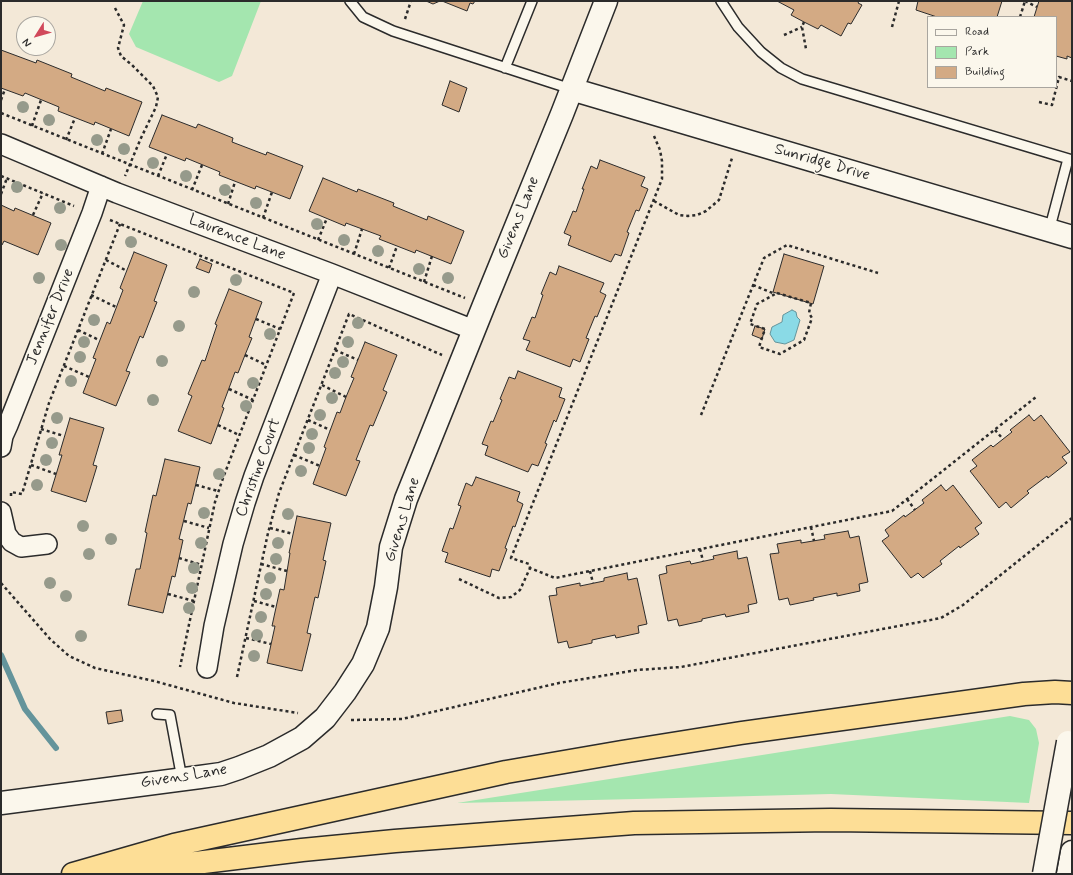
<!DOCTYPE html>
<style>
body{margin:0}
#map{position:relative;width:1073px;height:875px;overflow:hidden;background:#f3e8d7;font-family:Mynerve,sans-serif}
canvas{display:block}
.frame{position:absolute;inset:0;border:2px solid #2b2b2b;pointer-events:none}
.legend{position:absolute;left:927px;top:16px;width:130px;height:72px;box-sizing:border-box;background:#fbf7ec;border:1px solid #a8a59f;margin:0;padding:5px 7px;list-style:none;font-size:12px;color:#2b2b2b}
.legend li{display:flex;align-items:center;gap:8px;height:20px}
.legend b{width:20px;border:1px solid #a8a59f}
.north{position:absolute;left:16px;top:16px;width:40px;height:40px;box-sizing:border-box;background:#fbf7ec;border:1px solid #a8a59f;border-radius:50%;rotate:233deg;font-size:11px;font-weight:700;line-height:16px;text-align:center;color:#2b2b2b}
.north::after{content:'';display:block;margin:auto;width:14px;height:18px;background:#d1495b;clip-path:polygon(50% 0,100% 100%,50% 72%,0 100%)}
</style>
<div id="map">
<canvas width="1073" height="875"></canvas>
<div class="frame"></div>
<ul class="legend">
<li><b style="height:5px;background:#fbf7ec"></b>Road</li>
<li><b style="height:11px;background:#a4e6af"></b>Park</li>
<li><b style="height:11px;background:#d3aa84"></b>Building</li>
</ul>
<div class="north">N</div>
</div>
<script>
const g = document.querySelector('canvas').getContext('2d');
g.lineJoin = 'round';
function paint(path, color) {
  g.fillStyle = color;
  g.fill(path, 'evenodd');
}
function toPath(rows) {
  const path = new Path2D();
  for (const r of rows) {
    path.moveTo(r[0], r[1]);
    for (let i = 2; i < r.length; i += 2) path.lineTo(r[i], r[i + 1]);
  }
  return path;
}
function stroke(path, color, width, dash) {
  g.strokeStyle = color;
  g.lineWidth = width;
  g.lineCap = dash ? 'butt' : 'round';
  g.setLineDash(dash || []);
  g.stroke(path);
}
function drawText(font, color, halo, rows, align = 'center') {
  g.font = font + ' Mynerve,sans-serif';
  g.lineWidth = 3;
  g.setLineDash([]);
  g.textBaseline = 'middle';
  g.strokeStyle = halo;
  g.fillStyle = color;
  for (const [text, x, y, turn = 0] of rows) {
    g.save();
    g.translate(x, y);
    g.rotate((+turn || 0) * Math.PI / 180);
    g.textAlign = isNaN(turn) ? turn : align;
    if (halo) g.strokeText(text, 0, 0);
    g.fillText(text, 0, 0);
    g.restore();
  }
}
paint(toPath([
 [143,1,261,1,232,76,219,82,136,47,129,34],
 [1010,716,1029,720,1036,729,1039,743,1029,803,831,794,637,799,457,803]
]), '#a4e6af');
const water = toPath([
 [792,310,796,312,797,317,800,320,794,340,785,344,775,342,770,334,772,327,782,322,783,315,792,310]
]);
paint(water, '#8adae6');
stroke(water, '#64949b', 1);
stroke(toPath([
 [1,655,25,709,56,748]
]), '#64949b', 6);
const building = toPath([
 [426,1,440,1,433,4,426,1],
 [442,1,475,1,473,4,470,3,467,11,442,1],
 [777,1,859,1,858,3,862,5,851,24,848,23,841,36,821,25,818,29,804,22,791,15,794,10,777,1],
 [918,1,1002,1,997,17,937,17,916,10,918,1],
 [1039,1,1072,1,1072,58,1067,56,1067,59,1056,56,1056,17,1034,17,1039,1],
 [1,50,36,63,37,60,72,74,71,77,105,91,106,88,142,102,129,136,95,122,94,125,58,111,59,107,25,93,23,96,1,88,1,50],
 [450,81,467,88,459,112,442,105,450,81],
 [162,115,196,128,198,124,233,138,232,142,266,155,267,152,303,166,290,199,256,186,255,189,219,175,220,172,186,158,185,161,149,147,162,115],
 [600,160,645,177,641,186,648,189,639,211,636,210,627,232,629,233,621,256,615,254,611,262,568,245,571,236,564,233,573,211,576,212,584,189,582,189,591,166,597,169,600,160],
 [323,178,357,192,358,189,394,203,393,206,427,220,428,216,464,231,451,264,416,250,415,253,379,239,381,236,346,223,345,226,309,211,323,178],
 [1,205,14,211,15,208,51,223,38,255,4,241,2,245,1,244,1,205],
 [134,252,167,265,154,301,157,302,143,338,140,336,126,371,130,372,116,406,83,393,96,359,93,358,107,322,110,324,123,290,120,288,134,252],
 [784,254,824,266,813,304,773,292,784,254],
 [200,259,212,264,209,273,196,268,200,259],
 [559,266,604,283,600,292,606,295,597,317,595,316,586,338,589,339,580,362,573,359,570,367,526,350,530,341,523,339,532,317,535,318,543,295,541,294,550,272,556,275,559,266],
 [229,289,262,302,249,337,252,338,245,355,238,373,235,372,222,407,224,408,211,444,178,431,192,396,188,394,202,360,205,361,217,325,215,324,229,289],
 [755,326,765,329,762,339,752,335,755,326],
 [365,342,397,355,383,390,387,392,373,426,370,425,356,460,360,461,346,496,313,484,326,448,324,447,337,412,340,413,346,397,354,378,351,377,365,342],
 [518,371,562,388,559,397,565,399,556,422,554,420,545,443,547,444,538,466,532,464,528,472,485,455,488,446,482,444,491,421,493,422,502,400,500,399,509,377,515,379,518,371],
 [1029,415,1034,421,1041,415,1070,452,1062,457,1067,463,1048,478,1047,476,1027,491,1029,493,1011,508,1006,502,999,508,970,471,977,466,972,460,991,445,993,447,1012,432,1010,430,1029,415],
 [70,418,104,428,93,465,97,466,86,502,51,491,62,455,59,455,70,418],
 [165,459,200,467,191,504,188,503,179,539,183,540,175,577,172,576,163,613,128,605,136,569,140,569,147,533,145,532,153,495,156,496,165,459],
 [476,477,520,492,517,501,523,504,515,527,513,526,505,548,507,549,499,571,492,569,490,577,445,562,448,553,442,551,450,528,453,529,461,506,458,505,466,483,472,486,476,477],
 [941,485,946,491,953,485,982,523,975,528,979,534,960,548,959,546,940,561,942,564,923,578,918,573,911,578,882,541,889,536,885,530,904,515,905,517,924,503,922,500,941,485],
 [297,516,331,523,323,560,326,561,318,598,315,597,307,633,311,634,302,671,267,663,275,626,272,626,280,589,284,590,290,553,289,553,297,516],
 [848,531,850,538,859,536,868,582,859,584,860,591,837,596,837,593,813,598,814,600,790,605,788,598,779,600,770,554,779,553,777,544,801,540,801,543,825,539,824,535,848,531],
 [737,551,738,559,747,557,757,603,748,605,749,612,726,617,725,614,702,619,702,621,679,626,677,619,668,621,659,575,667,573,666,566,690,561,691,564,714,559,713,556,737,551],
 [627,573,628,580,637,578,647,624,638,626,639,633,616,638,615,635,592,640,592,643,569,648,567,641,558,643,549,596,557,595,556,588,580,583,580,586,604,581,604,578,627,573],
 [121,710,123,721,108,724,106,712,121,710]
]);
paint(building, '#d3aa84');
stroke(building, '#2b2b2b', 1);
const lane = toPath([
 [350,1,363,17,393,31,571,89],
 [721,1,738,27,761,52,781,68,802,79,1072,160],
 [505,68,532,1],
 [1049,231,1068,159],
 [157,714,170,715,182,779]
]);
const street = toPath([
 [1,144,117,193,332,274,474,330],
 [1,447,3,436,8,425,92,213,101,186],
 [1,512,6,534,12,542,21,547,47,544],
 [207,668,214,626,233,544,245,503,254,476,332,274]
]);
const secondary = toPath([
 [571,89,1072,237],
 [1,803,200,777,221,774,239,768,269,756,302,738,325,718,345,692,363,664,378,628,386,587,391,547,406,499,484,305,562,114,606,1],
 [1068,874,1072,852]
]);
const highway = toPath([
 [114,873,302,850,395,841,634,823,831,820,1072,823],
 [73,874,174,845,506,772,622,752,741,733,1024,694,1055,692,1072,693]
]);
stroke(lane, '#2b2b2b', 12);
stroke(street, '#2b2b2b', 22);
stroke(secondary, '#2b2b2b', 25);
stroke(highway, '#2b2b2b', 25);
stroke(toPath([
 [1025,1,1037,7],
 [115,8,124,25,118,48,121,56,132,65,153,86,158,97,156,107,141,138,125,176],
 [1020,17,1025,1],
 [405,19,411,1],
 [804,22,802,27,806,49],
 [892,27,899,1],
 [784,35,802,27],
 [1,100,5,89],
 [1039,102,1052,105,1059,77,1072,81],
 [1,113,465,298],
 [32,126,41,100],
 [654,136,660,150,662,161,662,179,511,558,529,564,530,568,555,578,892,511,1036,397],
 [66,140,75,118],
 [102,154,111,129],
 [1,176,74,206],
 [158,176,167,154],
 [192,190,202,165],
 [1,194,7,178],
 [654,201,679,215,688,216,697,215,706,211,719,200,732,158],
 [228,204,235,182],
 [33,215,43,193],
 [263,218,272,192],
 [110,220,294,293,223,478,215,502,180,667],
 [318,240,327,218],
 [354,254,362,229],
 [106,260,127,271],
 [389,268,397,246],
 [424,282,432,256],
 [753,285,775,294],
 [777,293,811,303,809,313,812,318,804,340,780,354,759,347,765,329,750,324,757,304,777,293],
 [91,295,116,307],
 [256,319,280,329],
 [78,330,99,340],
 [335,350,358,360],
 [245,355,266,365],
 [64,366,89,377],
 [322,385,346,397],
 [229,389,253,400],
 [701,415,764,258,787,245,878,273],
 [308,420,330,430],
 [218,425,239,435],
 [41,429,64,436],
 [995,430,1003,439],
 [294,455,320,466],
 [31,465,56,474],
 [196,485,218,491],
 [11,496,11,492,22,494,49,403,120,224],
 [907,499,915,510],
 [184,521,209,528],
 [811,527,814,541],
 [270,528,293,534],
 [700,549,703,561],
 [179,558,202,565],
 [261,564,287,571],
 [590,571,593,583],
 [459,579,499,598,511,597,520,590,530,568],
 [1,583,50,639,69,656,95,668,154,681,234,703,298,713],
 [168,594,194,601],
 [254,601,276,607],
 [246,638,271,644],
 [237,677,268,533,279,493,349,314,442,355],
 [351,720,402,719,559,683,637,670,681,667,941,618,963,605,1072,518]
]), '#2b2b2b', 2.5, [3, 3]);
stroke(lane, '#fbf7ec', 9);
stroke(street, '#fbf7ec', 19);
stroke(secondary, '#fbf7ec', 22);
stroke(highway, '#fdde96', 22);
const secondaryBridge = toPath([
 [1044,874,1068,742]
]);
stroke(secondaryBridge, '#2b2b2b', 25, []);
stroke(secondaryBridge, '#fbf7ec', 22);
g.fillStyle = '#969a8b';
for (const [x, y] of [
 [23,107],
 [49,120],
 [97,140],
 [124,149],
 [153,163],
 [186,176],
 [17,187],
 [225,190],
 [256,203],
 [60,208],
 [317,224],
 [344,240],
 [131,242],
 [61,245],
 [378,251],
 [419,269],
 [39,278],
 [448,278],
 [236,280],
 [194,292],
 [94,320],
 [358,323],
 [179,326],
 [270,334],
 [84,342],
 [348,342],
 [80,357],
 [162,361],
 [343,362],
 [335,373],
 [71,381],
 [253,383],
 [332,398],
 [153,400],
 [246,406],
 [320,415],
 [57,418],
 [312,434],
 [52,443],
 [309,448],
 [46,460],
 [301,471],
 [219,474],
 [37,485],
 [204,513],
 [288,514],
 [83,526],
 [111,539],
 [201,543],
 [278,543],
 [89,554],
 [276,559],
 [194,568],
 [270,578],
 [50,583],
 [192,588],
 [266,594],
 [66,596],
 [189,608],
 [261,617],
 [257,635],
 [81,636],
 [254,656]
]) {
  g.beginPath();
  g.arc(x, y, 6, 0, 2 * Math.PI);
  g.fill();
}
drawText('16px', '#2b2b2b', '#fbf7ec', [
 ["Sunridge Drive",822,163,16],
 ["Givens Lane",519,218,-68],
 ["Laurence Lane",237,238,21],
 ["Jennifer Drive",51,317,-68],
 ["Christine Court",259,468,-70],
 ["Givens Lane",403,520,-73],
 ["Givens Lane",184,777,-9]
]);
</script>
